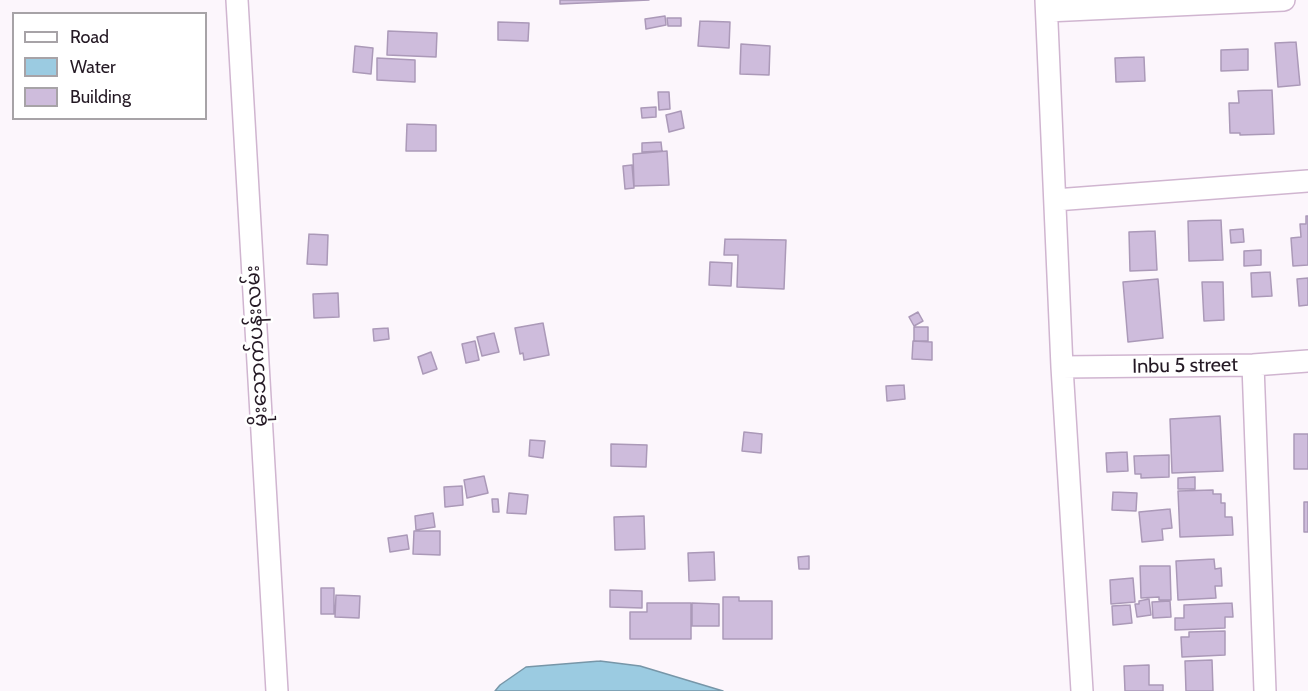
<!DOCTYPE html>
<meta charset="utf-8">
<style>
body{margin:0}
#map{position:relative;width:1308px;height:691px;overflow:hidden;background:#fcf6fc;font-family:Cabin,sans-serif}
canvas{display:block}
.legend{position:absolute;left:12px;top:12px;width:195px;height:108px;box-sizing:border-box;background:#fff;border:2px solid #a7a3a7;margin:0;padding:8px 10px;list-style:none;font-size:18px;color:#241924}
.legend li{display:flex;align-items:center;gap:12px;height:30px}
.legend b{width:30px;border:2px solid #a7a3a7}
</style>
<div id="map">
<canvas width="1308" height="691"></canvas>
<ul class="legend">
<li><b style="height:8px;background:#fff"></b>Road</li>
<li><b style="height:16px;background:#9bcbe1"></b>Water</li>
<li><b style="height:16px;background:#cebcdc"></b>Building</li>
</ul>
</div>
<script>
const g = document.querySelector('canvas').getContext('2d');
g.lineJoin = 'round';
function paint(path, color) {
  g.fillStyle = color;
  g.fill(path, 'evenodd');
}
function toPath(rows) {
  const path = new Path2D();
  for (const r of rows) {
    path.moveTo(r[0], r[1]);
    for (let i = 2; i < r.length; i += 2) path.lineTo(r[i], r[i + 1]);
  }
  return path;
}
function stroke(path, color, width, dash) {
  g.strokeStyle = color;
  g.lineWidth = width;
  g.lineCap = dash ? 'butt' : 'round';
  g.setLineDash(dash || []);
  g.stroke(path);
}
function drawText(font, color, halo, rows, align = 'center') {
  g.font = font + ' Cabin,"Noto Sans Myanmar",sans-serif';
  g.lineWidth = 5;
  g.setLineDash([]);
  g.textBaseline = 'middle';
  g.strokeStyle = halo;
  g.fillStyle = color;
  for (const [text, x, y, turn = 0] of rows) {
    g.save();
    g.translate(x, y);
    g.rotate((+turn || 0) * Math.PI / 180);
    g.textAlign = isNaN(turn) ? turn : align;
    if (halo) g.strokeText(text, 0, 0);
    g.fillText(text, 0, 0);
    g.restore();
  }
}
const water = toPath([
 [600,661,640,666,723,691,495,691,500,685,526,667,600,661]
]);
paint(water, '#9bcbe1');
stroke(water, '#7796a8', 1.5);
const building = toPath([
 [560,0,649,0,560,4,560,0],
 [665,16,666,25,646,29,645,19,665,16],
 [667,18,681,18,681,26,668,26,667,18],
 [700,21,730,22,729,48,698,46,700,21],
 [498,22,529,23,528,41,498,40,498,22],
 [388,31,437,33,436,57,387,55,388,31],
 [1296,42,1300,85,1278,87,1275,43,1296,42],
 [741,44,770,46,769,75,740,74,741,44],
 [355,46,373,48,371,74,353,72,355,46],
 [1248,49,1248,70,1221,71,1221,50,1248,49],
 [1144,57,1145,81,1116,82,1115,58,1144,57],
 [377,58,415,60,415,82,377,80,377,58],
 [1272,90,1274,134,1240,135,1240,133,1230,133,1229,103,1239,103,1238,91,1272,90],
 [658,92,669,92,670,109,659,110,658,92],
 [656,107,656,117,642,118,641,108,656,107],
 [681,111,684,128,669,132,666,115,681,111],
 [407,124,436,125,436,151,406,151,407,124],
 [661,142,662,151,642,152,642,143,661,142],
 [667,151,669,185,634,186,633,154,667,151],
 [632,165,634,188,625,189,623,166,632,165],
 [1306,216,1308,216,1308,265,1293,266,1291,238,1301,237,1300,224,1306,224,1306,216],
 [1221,220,1223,260,1189,261,1188,221,1221,220],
 [1243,229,1244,242,1231,243,1230,230,1243,229],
 [1155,231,1157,270,1130,271,1129,232,1155,231],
 [309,234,328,235,327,265,307,264,309,234],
 [725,239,786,240,784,289,737,287,738,255,724,255,725,239],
 [1261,250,1261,265,1244,266,1244,251,1261,250],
 [710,262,732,263,731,286,709,285,710,262],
 [1270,272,1272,296,1252,297,1251,273,1270,272],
 [1308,278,1308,305,1299,306,1297,279,1308,278],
 [1158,279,1163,338,1128,342,1123,282,1158,279],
 [1202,282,1223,282,1224,320,1204,321,1202,282],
 [338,293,339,317,314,318,313,294,338,293],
 [918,312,923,321,914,326,909,317,918,312],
 [543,323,549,355,524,360,523,353,520,354,515,328,543,323],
 [914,327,928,327,928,341,914,341,914,327],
 [388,328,389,339,374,341,373,329,388,328],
 [494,333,499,352,482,356,477,337,494,333],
 [475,341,479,360,466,363,462,344,475,341],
 [913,341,932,342,932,360,912,359,913,341],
 [431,352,437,369,423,374,418,357,431,352],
 [904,385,905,399,887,401,886,386,904,385],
 [1220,416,1223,471,1172,473,1170,419,1220,416],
 [744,432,762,434,761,453,742,451,744,432],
 [1294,434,1308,434,1308,469,1294,469,1294,434],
 [530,440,545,441,543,458,529,456,530,440],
 [611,444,647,445,646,467,611,466,611,444],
 [1127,452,1128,471,1107,472,1106,453,1127,452],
 [1169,455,1169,477,1141,478,1141,474,1135,474,1134,456,1169,455],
 [484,476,488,493,467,498,464,480,484,476],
 [1195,477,1195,489,1178,489,1178,478,1195,477],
 [462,486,463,505,445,507,444,487,462,486],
 [1213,490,1213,494,1221,494,1221,503,1225,503,1225,517,1232,517,1233,535,1180,537,1178,491,1213,490],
 [1113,492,1137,493,1136,511,1112,510,1113,492],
 [509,493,528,495,526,514,507,513,509,493],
 [492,499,498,499,499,512,493,512,492,499],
 [1304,502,1308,502,1308,532,1304,532,1304,502],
 [1170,509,1172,528,1162,529,1163,540,1142,542,1139,512,1170,509],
 [433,513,435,527,416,530,415,516,433,513],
 [644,516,645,549,615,550,614,517,644,516],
 [414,531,440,531,440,555,413,554,414,531],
 [407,535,409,549,390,552,388,538,407,535],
 [714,552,715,580,689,581,688,553,714,552],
 [809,556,809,569,799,569,798,557,809,556],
 [1214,559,1215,569,1221,568,1222,586,1215,586,1216,598,1178,600,1176,561,1214,559],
 [1140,566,1170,566,1171,600,1159,600,1159,597,1141,598,1140,566],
 [1133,578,1135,602,1111,604,1110,580,1133,578],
 [321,588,334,588,334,614,321,614,321,588],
 [610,590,642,591,642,608,610,607,610,590],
 [336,595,360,596,359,618,335,617,336,595],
 [723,597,739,597,739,601,772,601,772,639,723,639,723,597],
 [1149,599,1151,615,1137,617,1135,604,1139,604,1139,601,1149,599],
 [1170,601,1171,617,1153,618,1152,602,1170,601],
 [647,603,691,603,691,639,630,639,630,612,647,612,647,603],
 [692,603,719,604,719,626,692,626,692,603],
 [1232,603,1233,617,1225,617,1225,628,1175,630,1175,618,1184,618,1184,605,1232,603],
 [1130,605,1132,623,1113,625,1112,606,1130,605],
 [1225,631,1225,655,1182,657,1181,637,1189,637,1189,632,1225,631],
 [1212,660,1213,691,1186,691,1185,661,1212,660],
 [1149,665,1149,685,1163,685,1163,691,1125,691,1124,666,1149,665]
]);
paint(building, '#cebcdc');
stroke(building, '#ab99b8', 1.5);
const street = toPath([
 [237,0,277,691],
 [1046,0,1062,367,1082,691],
 [1047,11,1284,0],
 [1055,200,1308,181],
 [1253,365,1265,691],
 [1062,367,1253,365,1308,361]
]);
stroke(street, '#d0b5d0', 24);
stroke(street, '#fff', 21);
drawText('20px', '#241924', '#fff', [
 ["မိုးသောက်ပန်းလမ်း",257,346,-93],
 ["Inbu 5 street",1185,366,-1]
]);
</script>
